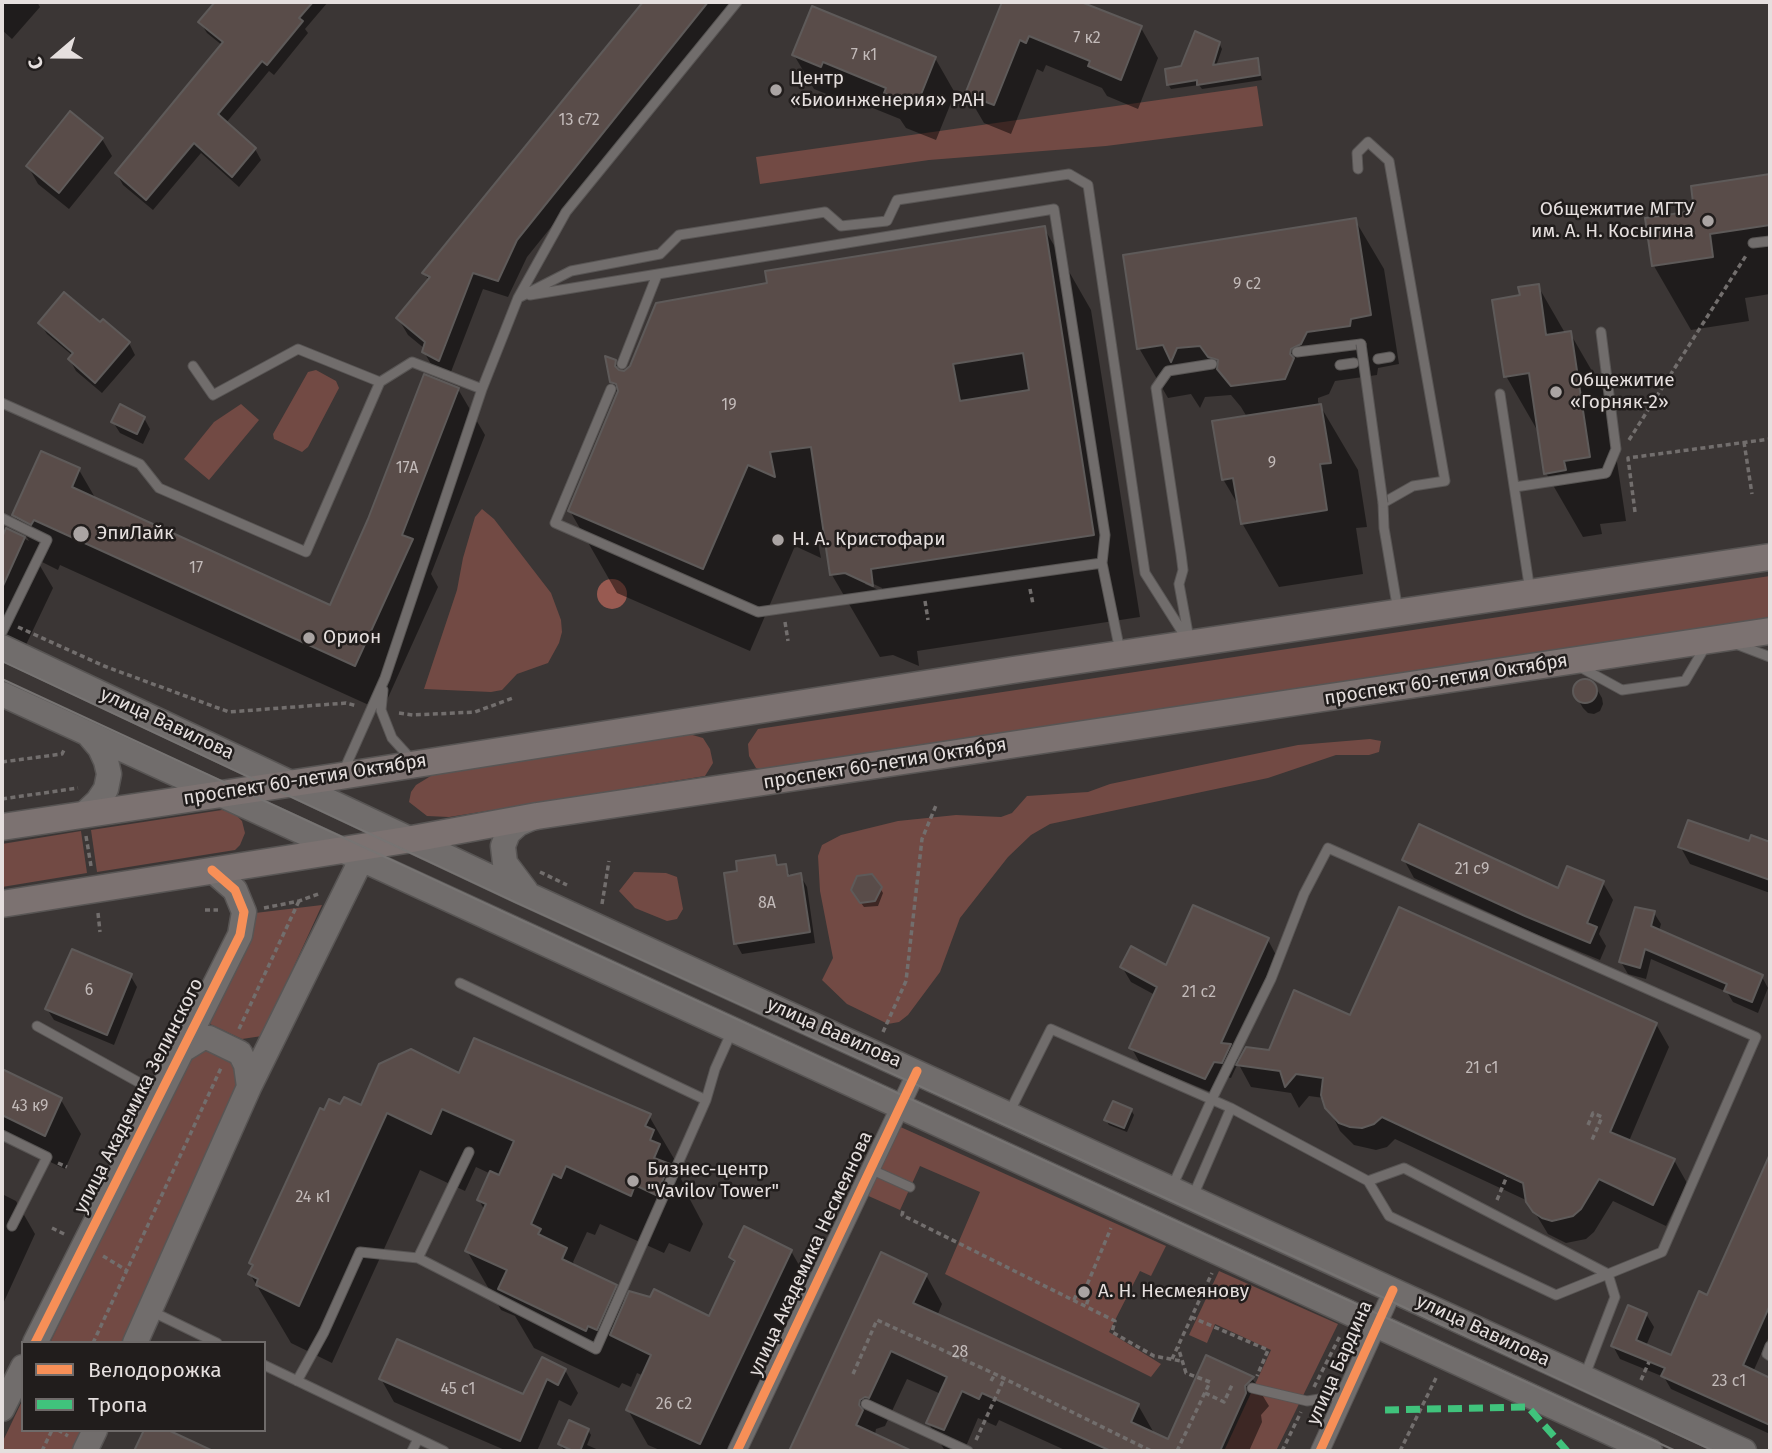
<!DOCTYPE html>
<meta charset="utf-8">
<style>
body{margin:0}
#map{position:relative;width:1772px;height:1453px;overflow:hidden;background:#3b3635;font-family:"Fira Sans",sans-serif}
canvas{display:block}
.frame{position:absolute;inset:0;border:4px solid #e5dfde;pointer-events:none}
.legend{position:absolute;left:21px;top:1341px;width:245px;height:91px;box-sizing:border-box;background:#211d1c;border:2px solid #6f6b6a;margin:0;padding:9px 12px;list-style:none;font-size:21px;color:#e5dfde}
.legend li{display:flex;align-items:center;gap:14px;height:35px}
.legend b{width:35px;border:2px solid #6f6b6a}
.north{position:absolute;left:21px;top:21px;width:70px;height:70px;-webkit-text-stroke:5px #211d1c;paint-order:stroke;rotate:250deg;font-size:19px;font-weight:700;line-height:28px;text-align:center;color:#e5dfde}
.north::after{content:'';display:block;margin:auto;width:24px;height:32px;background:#e5dfde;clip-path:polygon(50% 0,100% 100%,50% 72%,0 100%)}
</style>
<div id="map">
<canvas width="1772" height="1453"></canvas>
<div class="frame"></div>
<ul class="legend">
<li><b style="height:9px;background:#f78f57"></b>Велодорожка</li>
<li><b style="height:9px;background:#40c37c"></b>Тропа</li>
</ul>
<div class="north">С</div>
</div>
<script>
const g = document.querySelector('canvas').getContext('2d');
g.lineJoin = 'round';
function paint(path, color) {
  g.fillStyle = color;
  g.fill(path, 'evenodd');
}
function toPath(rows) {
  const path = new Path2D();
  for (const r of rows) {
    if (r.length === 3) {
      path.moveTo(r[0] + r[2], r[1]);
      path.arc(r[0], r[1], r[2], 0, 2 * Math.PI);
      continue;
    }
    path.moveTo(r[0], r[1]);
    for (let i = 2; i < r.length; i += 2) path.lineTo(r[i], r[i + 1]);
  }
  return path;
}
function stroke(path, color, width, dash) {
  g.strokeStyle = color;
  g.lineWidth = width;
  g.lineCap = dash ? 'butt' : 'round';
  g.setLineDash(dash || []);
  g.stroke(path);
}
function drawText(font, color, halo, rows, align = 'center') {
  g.font = font + ' "Fira Sans",sans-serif';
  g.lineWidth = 5;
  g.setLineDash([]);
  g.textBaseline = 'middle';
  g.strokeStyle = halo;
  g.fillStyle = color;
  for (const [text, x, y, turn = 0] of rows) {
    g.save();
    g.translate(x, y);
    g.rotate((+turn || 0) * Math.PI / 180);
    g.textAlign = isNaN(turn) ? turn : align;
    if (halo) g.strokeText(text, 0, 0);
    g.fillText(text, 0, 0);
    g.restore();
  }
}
paint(toPath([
 [1257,86,1263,126,1106,146,929,160,760,184,756,157],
 [316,370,336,381,339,388,308,447,302,452,274,439,273,434,308,372],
 [241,404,259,420,209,480,184,459,214,422],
 [482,509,494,519,551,593,561,620,562,632,559,643,548,663,517,674,502,690,491,692,424,689,457,590,463,558,475,517],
 [1770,576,1770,620,771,772,756,768,749,756,748,744,758,729],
 [689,734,703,738,710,749,713,763,705,776,449,817,427,816,409,802,411,792,416,785,434,774],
 [1370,739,1381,741,1379,752,1369,755,1336,755,1268,778,1050,824,1031,835,1008,857,960,918,940,972,908,1015,899,1022,888,1024,847,1004,822,980,833,958,820,891,818,856,822,845,841,835,898,821,956,815,1001,817,1012,813,1027,796,1088,792,1110,784,1298,745],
 [222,810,233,812,242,821,245,833,240,845,235,850,97,872,91,830],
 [81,831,87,873,2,887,2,844],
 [634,872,666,873,677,877,683,909,677,919,667,921,635,908,619,891],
 [322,905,262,1036,242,1039,210,1024,255,913],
 [203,1044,240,1061,243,1086,125,1343,50,1343,188,1054],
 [896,1125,1166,1246,1151,1276,1140,1271,1109,1332,1161,1364,1151,1377,945,1274,980,1192,920,1166,900,1210,864,1194],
 [1219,1271,1338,1324,1276,1451,1224,1451,1271,1350,1215,1324,1207,1343,1189,1335],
 [23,1399,23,1430,84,1430,75,1451,2,1451,2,1443]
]), '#724a44');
paint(toPath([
 [612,594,15]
]), '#985a51');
paint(toPath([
 [2,2,37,2,40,7,12,39,2,30],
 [217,2,328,2,305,29,308,33,274,75,269,71,226,123,255,149,261,160,239,187,201,153,153,210,123,185,117,174,223,46,207,33,200,22],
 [645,2,732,2,527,257,508,297,483,289,449,377,434,369,424,352,425,349,408,335,398,318,429,281,424,273],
 [1004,2,1076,2,1141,28,1158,58,1138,109,1107,96,1102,88,1046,65,1043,72,1037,69,1011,134,984,123,967,94],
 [1219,43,1222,49,1216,66,1257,60,1262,80,1202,89,1199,85,1171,89,1168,84,1182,68],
 [794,55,935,58,955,93,936,140,906,128,900,119,843,96,841,100,814,89],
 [102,139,112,156,69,209,38,184,28,166],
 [1770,176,1770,294,1745,298,1749,321,1691,330,1654,266,1696,212,1693,187],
 [1355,220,1384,269,1399,364,1378,368,1377,375,1335,381,1329,394,1318,398,1318,402,1358,470,1367,527,1356,528,1363,574,1279,587,1242,523,1240,508,1223,479,1247,417,1241,407,1231,395,1205,397,1200,408,1191,394,1168,398,1139,348],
 [1044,228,1091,310,1140,617,917,651,919,666,893,655,880,657,832,575,826,533,816,534,821,558,795,546,750,651,617,593,570,511,618,394,611,382,615,362,621,372,624,373,769,285],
 [865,580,882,588,881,591,865,584],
 [1538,286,1565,333,1570,333,1607,397,1626,521,1600,524,1602,534,1583,537,1546,473,1540,435,1506,376,1522,297],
 [40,323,100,325,129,343,135,355,102,393,76,371,70,360,73,356,47,334],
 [458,389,485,435,431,574,438,587,382,711,60,565,58,570,36,559,53,588,24,649,2,639,2,540,7,530,29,541,14,515,79,470,97,501,331,607,370,520],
 [144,418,150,429,143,444,120,433,113,422],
 [1583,680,1595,686,1602,698,1603,704,1600,711,1594,714,1588,713,1583,708,1576,696,1575,689,1577,684],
 [1752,837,1770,844,1770,893,1690,864,1680,846,1750,843],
 [774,857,780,866,785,866,791,877,800,875,807,887,815,943,742,954,736,943,739,873],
 [1404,860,1559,890,1603,883,1613,900,1599,934,1606,946,1600,960,1536,934,1414,878],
 [880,888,883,893,878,906,864,907,856,896],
 [1654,913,1661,924,1659,931,1762,977,1768,988,1758,1013,1733,1002,1727,992,1651,959,1646,979,1628,974,1621,962],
 [1268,940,1276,955,1233,1051,1240,1063,1270,1052,1351,1017,1656,1024,1669,1047,1629,1141,1674,1160,1687,1183,1666,1226,1613,1201,1594,1232,1586,1239,1566,1243,1548,1234,1528,1201,1395,1139,1387,1147,1376,1150,1354,1145,1340,1131,1324,1098,1309,1096,1299,1108,1291,1093,1251,1087,1238,1063,1231,1078,1223,1076,1213,1093,1140,1063,1131,1047,1155,995,1131,982,1122,967,1167,968],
 [130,975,137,987,114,1045,54,1020,47,1009],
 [2,1071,61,1100,81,1134,65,1169,2,1139],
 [460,1075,649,1116,683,1174,681,1179,687,1190,686,1192,703,1224,690,1252,669,1243,664,1253,600,1224,595,1235,587,1232,573,1262,577,1268,615,1286,626,1304,710,1318,735,1265,731,1257,791,1251,811,1286,733,1451,662,1451,648,1445,628,1410,644,1376,637,1373,631,1387,622,1383,619,1388,534,1348,515,1316,501,1310,467,1251,485,1211,479,1200,491,1174,476,1167,465,1191,420,1170,332,1363,291,1343,250,1274,254,1268,251,1263,325,1112,341,1106,362,1108],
 [1131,1110,1134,1115,1127,1132,1109,1125,1106,1120],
 [1770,1159,1770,1334,1753,1372,1770,1379,1770,1434,1671,1389,1664,1377,1620,1359,1613,1346,1646,1314,1654,1327,1646,1346,1672,1357,1708,1297],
 [2,1194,16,1201,35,1234,2,1306],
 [881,1255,926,1275,942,1304,937,1316,1138,1405,1154,1433,1169,1441,1252,1378,1269,1406,1261,1415,1262,1422,1249,1451,1067,1451,999,1420,996,1426,978,1418,964,1451,945,1451,928,1422,941,1394,907,1379,885,1426,876,1429,875,1434,908,1451,791,1451],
 [543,1360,565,1370,578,1393,571,1406,559,1400,537,1451,507,1451,394,1402,381,1379,524,1397],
 [588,1430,591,1435,587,1445,601,1451,568,1451,563,1449,560,1444]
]), '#0007');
const building = toPath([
 [215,2,313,2,299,18,303,21,267,65,262,61,218,114,256,148,232,177,194,143,146,200,115,173,223,42,198,22,215,2],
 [643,2,708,2,517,240,498,281,473,273,439,361,422,352,425,342,396,318,430,277,422,273,643,2],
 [1002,2,1081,2,1142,26,1121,80,1088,66,1090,61,1029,36,1026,43,1020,40,994,105,965,94,1002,2],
 [812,6,936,57,916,107,884,93,886,88,823,62,821,67,792,55,812,6],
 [1195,31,1220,42,1213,65,1258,58,1260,75,1197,85,1197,80,1167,85,1165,69,1181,66,1195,31],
 [70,111,103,138,59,193,26,166,70,111],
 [1770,174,1770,225,1710,234,1713,257,1652,266,1645,218,1694,211,1691,186,1770,174],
 [1356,218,1371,315,1351,319,1350,326,1307,332,1301,344,1291,349,1290,354,1294,358,1285,379,1231,386,1217,369,1218,360,1208,357,1200,346,1177,348,1171,362,1163,345,1137,349,1123,255,1356,218],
 [1045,226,1094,535,871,569,873,586,845,573,830,575,811,447,770,452,775,477,748,465,703,569,568,511,618,391,616,384,610,382,605,356,616,360,615,366,619,370,624,371,630,366,656,303,767,283,765,271,1045,226],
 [1023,353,1029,390,960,401,953,364,1023,353],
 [1539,284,1546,335,1571,331,1590,457,1564,461,1566,470,1544,474,1529,373,1504,377,1492,300,1520,295,1518,287,1539,284],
 [64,292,100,322,103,319,130,342,95,383,68,359,73,353,38,323,64,292],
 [424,374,459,388,402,535,413,539,355,666,34,520,31,525,12,515,41,451,80,468,72,487,330,605,368,519,424,374],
 [120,404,145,417,137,434,111,422,120,404],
 [1321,404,1331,463,1320,464,1327,510,1241,524,1233,478,1222,480,1212,421,1321,404],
 [6,528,25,537,2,588,2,538,6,528],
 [1585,691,12],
 [1688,820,1749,841,1751,835,1770,842,1770,880,1678,847,1688,820],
 [1419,824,1558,888,1567,866,1604,881,1587,923,1597,927,1590,943,1525,916,1402,860,1419,824],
 [775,855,777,865,786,864,788,876,801,873,810,932,734,944,724,873,737,871,736,861,775,855],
 [872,874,882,887,875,901,860,903,851,890,857,876,872,874],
 [1193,905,1269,938,1221,1043,1231,1044,1222,1063,1214,1062,1205,1079,1129,1048,1157,987,1120,967,1131,946,1166,965,1193,905],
 [1399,907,1657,1023,1610,1132,1675,1159,1653,1205,1599,1179,1581,1209,1573,1216,1552,1221,1542,1218,1533,1212,1526,1202,1523,1183,1382,1117,1374,1124,1362,1128,1350,1127,1339,1123,1325,1108,1321,1095,1323,1078,1296,1074,1285,1087,1280,1071,1236,1065,1246,1047,1269,1050,1294,990,1350,1015,1399,907],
 [1635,907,1655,911,1651,926,1763,975,1752,1002,1724,991,1727,984,1645,949,1640,968,1619,962,1635,907],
 [72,949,132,974,107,1035,45,1009,72,949],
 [474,1038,651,1114,645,1126,654,1130,650,1140,660,1144,654,1158,670,1164,656,1195,635,1185,631,1196,566,1166,561,1178,553,1174,531,1224,541,1229,538,1234,567,1248,562,1259,617,1285,597,1330,588,1326,586,1331,498,1289,507,1270,465,1251,486,1204,477,1200,490,1171,499,1175,514,1141,442,1109,431,1134,387,1113,299,1306,256,1285,258,1279,248,1274,253,1265,249,1263,320,1108,324,1110,329,1099,340,1104,344,1097,361,1105,379,1064,411,1049,459,1073,474,1038],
 [2,1069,62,1098,45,1136,2,1115,2,1069],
 [1113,1101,1132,1109,1124,1128,1104,1120,1113,1101],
 [1770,1154,1770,1305,1743,1365,1770,1378,1770,1425,1661,1376,1665,1368,1611,1346,1628,1305,1647,1313,1636,1340,1671,1355,1699,1291,1707,1295,1770,1154],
 [744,1226,792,1250,700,1444,626,1410,651,1355,610,1335,629,1291,650,1297,654,1289,709,1316,735,1261,729,1257,744,1226],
 [881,1252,927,1274,913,1303,1139,1404,1131,1422,1168,1439,1206,1355,1254,1377,1245,1386,1246,1393,1220,1451,1111,1451,982,1393,979,1399,962,1391,944,1430,926,1423,947,1377,891,1351,869,1398,865,1397,860,1400,859,1405,863,1410,856,1425,912,1451,789,1451,881,1252],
 [397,1339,523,1394,542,1357,566,1369,558,1385,547,1379,520,1441,379,1379,397,1339],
 [569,1420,589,1429,580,1451,573,1451,558,1444,569,1420],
 [144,1430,168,1430,213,1451,134,1451,144,1430]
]);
paint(building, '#594c49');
stroke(building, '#5e5a59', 2);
const lane = toPath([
 [1358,169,1357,153,1368,142,1389,161,1445,481,1413,486,1383,503,1384,528,1398,611],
 [1753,243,1770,241],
 [530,295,1054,209,1105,535,1102,563],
 [518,298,571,271,660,254,679,235,825,212,841,226,887,221,897,200,1069,174,1088,185,1145,573,1190,644,1179,584,1183,570,1181,554,1156,388,1168,371,1212,364],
 [1297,352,1361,344],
 [1378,359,1390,357],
 [622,364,657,275],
 [1340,365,1354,363],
 [193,366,213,395,298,349,380,382],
 [611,389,555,523,758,612,1102,563,1120,651],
 [1500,394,1530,591],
 [2,403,140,464,159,488,306,552,380,382,412,362,482,389],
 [1515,487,1606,473,1616,449,1601,332],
 [2,518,47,540,2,632],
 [1736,644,1770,657],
 [1580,667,1622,690,1685,681,1705,647],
 [383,690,381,710,392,738,412,760],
 [344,770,385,678,482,389,518,298,566,212,737,2],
 [460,983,706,1100,715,1069,732,1031],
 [37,1026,158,1093],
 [1009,1113,1051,1029,1231,1108,1368,1181,1389,1216,1556,1295,1608,1274,1404,1168,1368,1181],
 [2,1135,47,1157,12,1226],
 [469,1152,418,1258,596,1349,706,1100],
 [870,1169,910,1187],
 [1172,1187,1211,1101,1271,979,1304,894,1328,848,1756,1037,1662,1252,1608,1274,1615,1297,1585,1375],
 [1193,1196,1231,1108],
 [151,1311,217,1343],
 [1770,1346,1767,1354,1770,1356],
 [264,1365,444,1451],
 [297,1381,324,1332,360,1252,418,1258],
 [1252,1388,1307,1401,1345,1395],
 [866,1404,968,1451],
 [412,1451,418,1439]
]);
const street = toPath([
 [737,1451,917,1071],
 [1320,1451,1393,1290]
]);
const secondary = toPath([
 [2,647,520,891,1744,1451],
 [2,694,1650,1451],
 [83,815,98,801,106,789,109,774,106,761,100,748,89,735],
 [526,891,505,863,503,846,508,833,518,824,534,817],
 [181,1051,202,1038,209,1038,240,1053,246,1065,249,1087],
 [35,1343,240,935,244,912,235,890,212,870],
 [135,1343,249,1087,361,860],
 [2,1409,23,1367],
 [85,1451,95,1430]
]);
const primary = toPath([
 [2,827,341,776,1013,670,1770,557],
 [2,904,412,839,537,816,1770,631]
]);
stroke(lane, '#585554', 11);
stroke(street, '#585554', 20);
stroke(secondary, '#585554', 27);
stroke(primary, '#585554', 29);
stroke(toPath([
 [1629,440,1747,254],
 [1744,442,1752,494],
 [1635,512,1628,458,1770,439],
 [1030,589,1033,604],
 [925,601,928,620],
 [785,622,788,641],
 [18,627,104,666,229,712,346,703,357,706],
 [399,713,413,715,475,712,513,698],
 [2,762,62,754,65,748],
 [2,799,78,788],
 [86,836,91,866],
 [540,872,567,885],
 [602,904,609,861],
 [264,908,299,901,321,893],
 [205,910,218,910],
 [98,913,100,932],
 [239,1029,299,901],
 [883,1032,906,981,922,839,937,803],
 [1588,1125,1593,1113,1602,1117,1592,1140],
 [58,1163,67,1167],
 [1497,1200,1507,1176],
 [903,1211,902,1215,1115,1321,1112,1332,1154,1356,1181,1361],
 [52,1228,66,1235],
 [103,1256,126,1270],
 [1084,1292,1111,1228],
 [1074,1300,1079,1288,1086,1287,1090,1294,1086,1306],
 [1191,1317,1268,1350,1257,1376],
 [93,1343,221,1068],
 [1172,1359,1212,1273],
 [853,1374,877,1320,995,1374,1151,1451],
 [1641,1380,1649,1362],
 [991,1381,995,1374],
 [1314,1387,1341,1334],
 [1205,1393,1224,1402,1232,1385],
 [58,1430,68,1436],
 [976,1440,1004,1379],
 [42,1451,52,1430],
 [1177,1451,1210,1382,1186,1373,1178,1347],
 [1282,1451,1301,1412],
 [1400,1451,1436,1378]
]), '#726e6d', 3.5, [5, 3.5]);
stroke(lane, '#716d6c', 9);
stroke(street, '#716d6c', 18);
stroke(secondary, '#716d6c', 24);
stroke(primary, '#7c7271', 26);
stroke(toPath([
 [2,661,515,902,1324,1270,1714,1451],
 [2,679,508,914,1676,1451]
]), '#777473', 2);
const laneBridge = toPath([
 [1361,344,1383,503]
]);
stroke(laneBridge, '#585554', 11, []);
stroke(laneBridge, '#716d6c', 9);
stroke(toPath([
 [1385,1410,1528,1407,1567,1451]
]), '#40c37c', 7, [14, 7]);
stroke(toPath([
 [35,1343,240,935,244,912,235,890,212,870],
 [737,1451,917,1071],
 [1320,1451,1393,1290]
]), '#f78f57', 9);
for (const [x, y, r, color] of [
 [776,90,7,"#aaa4a3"],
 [1708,221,7,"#aaa4a3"],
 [1556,392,7,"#aaa4a3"],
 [81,534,9,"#aaa4a3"],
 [778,540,7,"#aaa4a3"],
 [309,638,7,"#aaa4a3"],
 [633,1181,7,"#aaa4a3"],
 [1084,1292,7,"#aaa4a3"]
]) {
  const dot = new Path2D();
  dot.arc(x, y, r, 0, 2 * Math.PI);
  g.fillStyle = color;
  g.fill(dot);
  stroke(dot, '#211d1c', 2.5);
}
drawText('16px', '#c2bab9', null, [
 ["7 к2",1087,39],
 ["7 к1",864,56],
 ["13 с72",579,121],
 ["9 с2",1247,285],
 ["19",729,406],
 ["9",1272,464],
 ["17А",407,469],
 ["17",196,569],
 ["21 с9",1472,870],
 ["8А",767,904],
 ["6",89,991],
 ["21 с2",1199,993],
 ["21 с1",1482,1069],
 ["43 к9",30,1107],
 ["24 к1",313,1198],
 ["28",960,1353],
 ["23 с1",1729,1382],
 ["45 с1",458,1390],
 ["26 с2",674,1405]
]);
drawText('19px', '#e5dfde', '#211d1c', [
 ["Центр",790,79],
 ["«Биоинженерия» РАН",790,101],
 ["Общежитие МГТУ",1694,210,"right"],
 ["им. А. Н. Косыгина",1694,232,"right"],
 ["Общежитие",1570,381],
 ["«Горняк-2»",1570,403],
 ["ЭпиЛайк",97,534],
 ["Н. А. Кристофари",792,540],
 ["Орион",323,638],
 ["Бизнес-центр",647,1170],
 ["\"Vavilov Tower\"",647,1192],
 ["А. Н. Несмеянову",1098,1292]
], 'left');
drawText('19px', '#e5dfde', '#211d1c', [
 ["проспект 60-летия Октября",1446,680,-9],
 ["улица Вавилова",167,724,25],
 ["проспект 60-летия Октября",885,764,-9],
 ["проспект 60-летия Октября",305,780,-9],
 ["улица Вавилова",834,1033,24],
 ["улица Академика Зелинского",139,1096,-63],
 ["улица Академика Несмеянова",811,1254,-65],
 ["улица Вавилова",1483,1331,25],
 ["улица Бардина",1340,1363,-66]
]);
</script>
